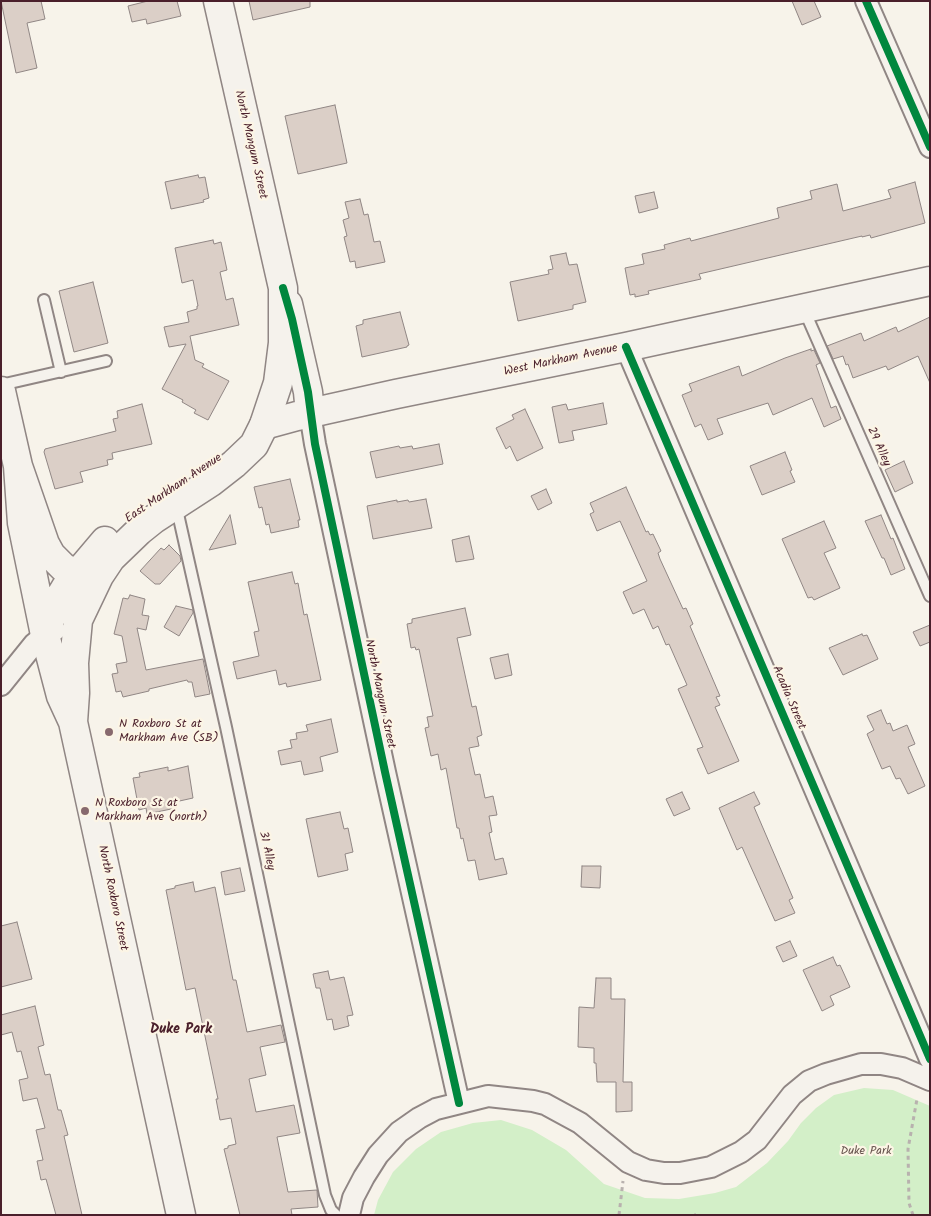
<!DOCTYPE html>
<style>
body{margin:0}
#map{position:relative;width:931px;height:1216px;overflow:hidden;background:#f7f3ea;font-family:Kalam,sans-serif}
canvas{display:block}
.frame{position:absolute;inset:0;border:2px solid #4a1f2b;pointer-events:none}
</style>
<div id="map">
<canvas width="931" height="1216"></canvas>
<div class="frame"></div>
</div>
<script>
const g = document.querySelector('canvas').getContext('2d');
g.lineJoin = 'round';
function paint(path, color) {
  g.fillStyle = color;
  g.fill(path, 'evenodd');
}
function toPath(rows) {
  const path = new Path2D();
  for (const r of rows) {
    path.moveTo(r[0], r[1]);
    for (let i = 2; i < r.length; i += 2) path.lineTo(r[i], r[i + 1]);
  }
  return path;
}
function stroke(path, color, width, dash) {
  g.strokeStyle = color;
  g.lineWidth = width;
  g.lineCap = dash ? 'butt' : 'round';
  g.setLineDash(dash || []);
  g.stroke(path);
}
function drawText(font, color, halo, rows, align = 'center') {
  g.font = font + ' Kalam,sans-serif';
  g.lineWidth = 4.5;
  g.setLineDash([]);
  g.textBaseline = 'middle';
  g.strokeStyle = halo;
  g.fillStyle = color;
  for (const [text, x, y, turn = 0] of rows) {
    g.save();
    g.translate(x, y);
    g.rotate((+turn || 0) * Math.PI / 180);
    g.textAlign = isNaN(turn) ? turn : align;
    if (halo) g.strokeText(text, 0, 0);
    g.fillText(text, 0, 0);
    g.restore();
  }
}
paint(toPath([
 [864,1088,893,1090,930,1106,930,1215,374,1215,378,1200,393,1172,416,1149,441,1132,473,1123,501,1120,532,1130,566,1150,604,1184,645,1198,679,1199,715,1193,736,1187,767,1163,788,1141,801,1123,816,1108,834,1095]
]), '#d3efc8');
const building = toPath([
 [1,1,41,1,45,19,27,23,37,68,16,73,1,1],
 [148,1,177,1,181,16,147,24,146,19,132,22,128,6,148,1],
 [249,1,310,1,310,7,253,20,249,1],
 [792,1,814,1,821,17,802,25,792,1],
 [335,105,347,163,298,174,285,116,335,105],
 [198,175,199,178,205,177,209,198,203,200,204,202,171,209,165,182,198,175],
 [915,182,925,223,871,238,870,235,862,237,862,236,699,274,701,279,648,291,649,294,635,297,635,294,630,295,625,268,644,264,642,254,665,249,664,245,690,238,691,241,779,218,777,208,812,199,810,191,837,184,843,211,891,198,888,190,915,182],
 [654,192,658,208,639,213,635,196,654,192],
 [360,199,364,215,368,214,374,242,380,241,385,262,356,268,355,261,350,262,344,237,347,236,343,220,349,218,345,202,360,199],
 [213,240,214,244,221,242,227,270,220,272,226,300,233,298,239,325,190,336,195,360,204,364,202,367,229,381,208,420,194,413,196,410,182,402,183,400,162,389,186,344,169,347,164,327,189,322,187,312,197,309,197,306,198,306,193,280,182,283,175,248,213,240],
 [566,253,569,265,577,264,586,302,573,305,573,309,518,321,510,282,549,274,548,270,553,269,550,256,566,253],
 [93,282,108,343,74,352,59,291,93,282],
 [400,312,409,345,407,346,407,347,362,357,356,326,363,324,363,320,400,312],
 [930,317,930,383,918,356,888,370,886,366,853,378,848,364,846,365,843,356,833,359,827,346,861,333,864,341,896,327,898,332,930,317],
 [811,349,811,351,814,350,820,363,816,365,831,408,836,406,841,419,824,427,812,398,773,415,768,403,717,419,723,434,708,440,701,424,695,427,682,395,692,391,689,384,739,366,742,376,785,358,811,349],
 [603,403,607,424,572,431,574,440,559,443,552,407,566,404,568,410,603,403],
 [142,404,152,444,112,453,113,459,107,460,108,465,80,472,83,482,55,489,44,452,45,449,116,431,113,419,118,418,117,411,142,404],
 [525,409,543,448,517,461,510,446,506,449,496,428,514,419,512,415,525,409],
 [439,444,443,464,376,478,370,452,399,446,400,448,412,446,413,449,439,444],
 [785,452,792,470,790,471,795,482,762,495,750,466,785,452],
 [904,461,913,483,895,492,885,470,904,461],
 [290,479,300,520,298,520,299,527,271,533,269,524,266,525,262,507,259,508,254,487,290,479],
 [626,487,646,532,648,531,650,535,653,534,661,551,658,553,660,559,683,609,686,608,693,624,690,626,720,696,716,697,720,705,715,707,739,761,708,774,697,749,703,747,678,689,687,685,669,644,666,645,658,626,653,629,644,609,633,614,623,592,647,581,620,521,597,531,590,514,594,512,590,503,626,487],
 [546,489,552,503,538,510,531,496,546,489],
 [426,499,432,528,373,539,367,506,397,500,397,502,408,500,409,502,426,499],
 [230,515,236,544,209,550,230,515],
 [881,515,891,539,893,538,905,569,891,575,884,558,882,558,865,521,881,515],
 [824,521,836,548,824,553,840,588,814,600,812,597,808,598,782,539,824,521],
 [469,536,474,559,456,562,452,540,469,536],
 [169,545,180,556,181,561,160,584,155,584,140,571,161,548,164,550,169,545],
 [292,572,295,584,298,583,304,615,307,614,321,680,287,687,286,683,279,685,276,670,237,679,233,662,259,656,254,632,259,631,248,582,292,572],
 [130,595,145,599,142,615,149,616,146,630,137,628,146,670,203,659,210,694,195,697,192,682,188,682,187,680,149,689,149,691,123,697,121,691,116,692,112,674,118,673,116,664,127,662,122,636,114,634,123,598,128,599,130,595],
 [176,606,193,610,193,613,179,636,164,627,176,606],
 [465,608,471,635,457,638,472,707,476,706,482,735,477,737,479,746,469,748,475,775,480,774,485,798,493,796,497,815,489,816,492,832,489,833,495,860,503,858,507,874,479,880,475,860,468,861,463,838,461,839,459,828,457,828,446,768,441,770,438,754,431,756,425,728,429,727,427,717,433,716,419,649,416,650,415,647,411,648,407,624,412,623,412,619,465,608],
 [930,625,930,642,920,646,913,632,930,625],
 [862,634,863,636,867,635,878,659,843,675,829,648,862,634],
 [508,654,512,675,495,679,490,658,508,654],
 [881,710,887,724,890,723,893,731,907,725,915,744,908,747,925,786,908,794,900,778,896,779,890,766,882,769,867,734,874,730,867,716,881,710],
 [331,719,338,752,320,757,323,771,304,775,301,761,281,765,278,751,292,748,290,740,297,739,296,733,308,731,306,725,331,719],
 [188,766,193,798,175,802,176,808,147,814,146,808,139,810,133,778,140,777,139,773,168,767,168,771,188,766],
 [682,792,690,809,674,816,666,799,682,792],
 [754,792,760,804,754,807,793,898,789,900,795,913,775,921,742,847,737,850,719,808,754,792],
 [340,812,344,829,348,828,353,852,345,854,348,870,318,877,306,819,340,812],
 [582,866,601,866,600,888,581,887,582,866],
 [240,868,245,891,225,895,221,872,240,868],
 [193,882,195,892,215,887,233,980,236,980,247,1032,281,1025,285,1042,260,1047,266,1075,249,1079,256,1112,294,1105,300,1133,277,1137,288,1192,317,1190,318,1207,291,1209,292,1215,240,1215,224,1149,228,1148,228,1146,236,1144,231,1118,220,1120,216,1099,218,1099,195,988,186,990,166,890,175,888,175,886,193,882],
 [17,922,32,979,1,987,1,926,17,922],
 [790,941,797,956,783,962,776,947,790,941],
 [833,957,837,966,840,965,850,987,830,996,834,1005,822,1011,803,970,833,957],
 [328,971,330,980,344,977,353,1015,347,1016,349,1026,334,1030,332,1019,327,1020,320,988,316,988,313,974,328,971],
 [596,978,611,978,611,999,625,999,623,1082,632,1082,632,1111,616,1112,616,1082,597,1082,596,1063,594,1063,594,1048,578,1047,579,1007,594,1008,596,978],
 [35,1006,44,1045,38,1047,45,1075,50,1074,58,1110,61,1110,68,1135,64,1136,82,1215,56,1215,46,1179,41,1180,37,1161,43,1160,36,1130,45,1128,37,1098,23,1101,19,1080,28,1078,21,1051,17,1052,12,1032,1,1035,1,1015,35,1006]
]);
paint(building, '#dbcfc7');
stroke(building, '#908684', 1);
const lane = toPath([
 [44,300,61,372],
 [806,309,809,321,930,596],
 [1,385,106,361],
 [168,492,176,505,226,727,325,1195,331,1210,336,1215]
]);
const street = toPath([
 [866,1,930,147],
 [626,347,930,1059],
 [310,413,315,444,385,772,459,1103],
 [1,685,34,644,45,635,55,630],
 [349,1215,353,1198,364,1177,378,1155,399,1132,419,1118,436,1109,488,1096,533,1101,545,1104,580,1123,628,1162,646,1170,664,1173,680,1173,711,1167,741,1152,757,1140,792,1095,809,1081,826,1074,861,1064,881,1064,902,1068,930,1080]
]);
const secondary = toPath([
 [288,304,308,392,310,413],
 [264,425,297,416,396,394,626,347,930,281]
]);
const primary = toPath([
 [1,391,18,466,45,544,51,555,64,568,77,573,93,575],
 [18,466,22,523,45,635,61,696,73,722,181,1215],
 [45,635,54,607,66,587,105,541],
 [73,722,75,693,74,663,78,620,99,576,111,558,139,531,154,519,211,482,234,464,254,445,264,425,278,383,283,343,283,288,218,1]
]);
stroke(lane, '#908684', 14);
stroke(street, '#908684', 24);
stroke(secondary, '#908684', 31);
stroke(primary, '#908684', 31);
stroke(toPath([
 [694,1214,695,1215],
 [619,1215,623,1181],
 [913,1215,909,1203,908,1149,917,1099]
]), '#b8b1ae', 3, [4, 4]);
stroke(lane, '#f5f2ec', 10);
stroke(street, '#f5f2ec', 20);
stroke(secondary, '#f5f2ec', 28);
stroke(primary, '#f5f2ec', 28);
stroke(toPath([
 [866,1,930,147],
 [283,288,292,319,308,392,315,444,385,772,459,1103],
 [626,347,930,1059]
]), '#00873e', 8);
for (const [x, y, r, color] of [
 [109,732,5,"#87696e"],
 [85,811,5,"#87696e"]
]) {
  const dot = new Path2D();
  dot.arc(x, y, r, 0, 2 * Math.PI);
  g.fillStyle = color;
  g.fill(dot);
  stroke(dot, '#fcf5e5', 2);
}
drawText('12px', '#4a1f2b', '#fcf5e5', [
 ["North Mangum Street",250,145,77],
 ["West Markham Avenue",561,361,-12],
 ["29 Alley",878,447,66],
 ["East Markham Avenue",174,489,-34],
 ["North Mangum Street",379,694,78],
 ["Acadia Street",788,698,67],
 ["31 Alley",266,851,78],
 ["North Roxboro Street",112,898,78]
]);
drawText('12px', '#4a1f2b', '#fcf5e5', [
 ["N Roxboro St at",119,725],
 ["Markham Ave (SB)",119,739],
 ["N Roxboro St at",95,804],
 ["Markham Ave (north)",95,818]
], 'left');
drawText('12px', '#65524c', '#fcf5e5', [
 ["Duke Park",866,1152]
]);
drawText('bold 14px', '#4a1f2b', '#fcf5e5', [
 ["Duke Park",181,1031]
]);
</script>
